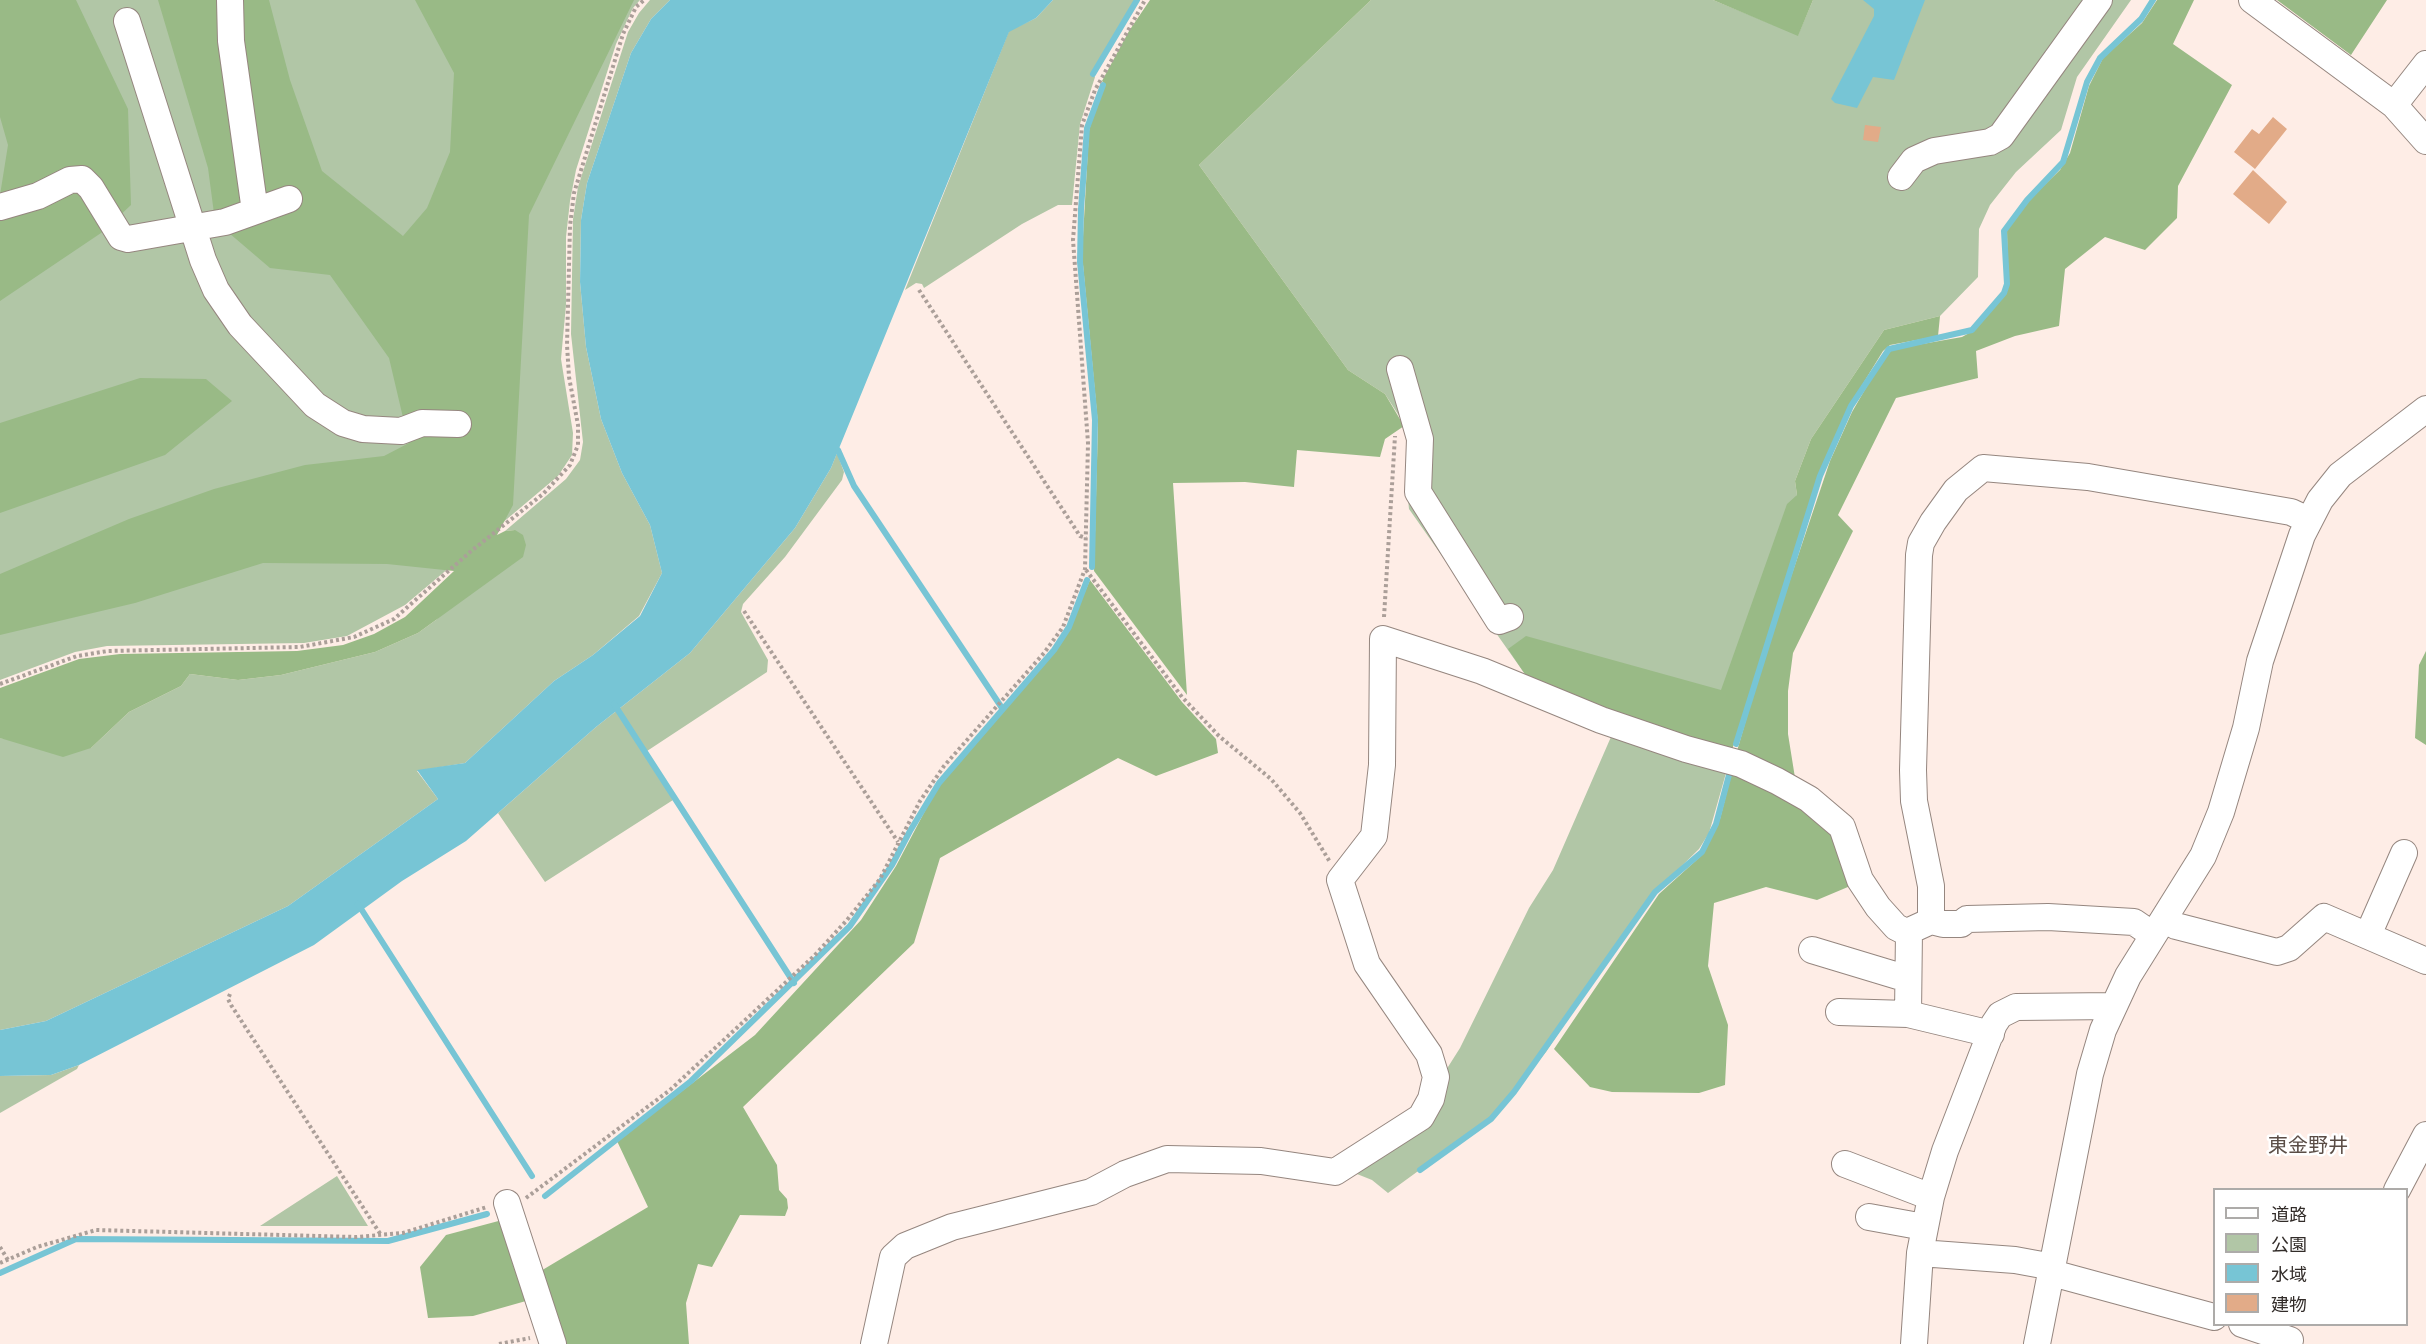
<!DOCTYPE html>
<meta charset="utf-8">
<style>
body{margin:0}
#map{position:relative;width:2426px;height:1344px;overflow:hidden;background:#feede6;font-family:Cabin,"Noto Sans JP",sans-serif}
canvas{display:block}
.legend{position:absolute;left:2213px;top:1188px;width:195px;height:138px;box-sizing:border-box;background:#fff;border:2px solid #adaba9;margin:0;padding:8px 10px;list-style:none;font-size:18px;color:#322c29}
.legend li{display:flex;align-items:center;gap:12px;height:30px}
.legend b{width:30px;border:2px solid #adaba9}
</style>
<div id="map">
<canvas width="2426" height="1344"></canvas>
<ul class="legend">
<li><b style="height:8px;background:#fff"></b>道路</li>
<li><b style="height:16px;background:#b1c6a6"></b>公園</li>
<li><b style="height:16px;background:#77c5d5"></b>水域</li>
<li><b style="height:16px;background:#e2ab88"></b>建物</li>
</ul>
</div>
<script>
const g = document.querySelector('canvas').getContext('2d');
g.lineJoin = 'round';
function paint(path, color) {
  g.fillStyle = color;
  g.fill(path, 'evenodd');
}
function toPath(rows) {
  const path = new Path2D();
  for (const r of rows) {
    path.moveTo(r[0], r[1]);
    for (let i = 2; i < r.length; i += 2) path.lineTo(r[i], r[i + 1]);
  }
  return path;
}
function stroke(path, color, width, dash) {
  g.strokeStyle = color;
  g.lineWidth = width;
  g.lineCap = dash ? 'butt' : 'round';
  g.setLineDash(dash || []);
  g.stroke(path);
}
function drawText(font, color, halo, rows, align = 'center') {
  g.font = font + ' Cabin,"Noto Sans JP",sans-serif';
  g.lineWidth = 5;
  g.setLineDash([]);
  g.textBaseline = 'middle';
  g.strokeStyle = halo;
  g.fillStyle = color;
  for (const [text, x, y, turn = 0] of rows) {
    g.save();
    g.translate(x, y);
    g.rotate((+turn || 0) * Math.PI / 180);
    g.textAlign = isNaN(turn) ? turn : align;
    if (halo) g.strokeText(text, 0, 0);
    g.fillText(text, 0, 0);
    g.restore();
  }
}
paint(toPath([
 [0,0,640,0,633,8,616,44,576,170,570,201,566,237,566,305,561,359,573,433,572,455,558,476,405,605,347,636,304,643,107,646,75,652,0,680],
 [650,0,670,0,651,19,631,53,587,183,581,220,580,282,586,347,601,419,622,473,650,525,662,573,639,616,593,655,554,681,465,763,417,771,438,799,288,906,46,1021,0,1030,0,738,91,748,129,712,181,686,190,674,238,680,281,675,375,652,418,633,436,620,515,530,505,531,566,479,580,460,583,442,571,334,573,219,578,187,628,32,639,13],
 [1053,0,1137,0,1093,74,1095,77,1080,124,1072,205,1058,205,1022,224,924,288,922,284,916,283,905,290,1009,31,1036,18],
 [1371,0,1713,0,1798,35,1813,0,2131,0,2077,77,2061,130,2016,172,1990,205,1979,229,1978,277,1940,316,1884,330,1811,439,1795,481,1797,495,1702,744,1529,680,1409,509,1407,489,1409,449,1403,422,1385,394,1348,370,1199,165],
 [837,453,844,472,842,480,785,557,743,604,741,612,768,660,767,672,644,753,673,800,545,882,498,813,596,727,690,653,795,528,831,468],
 [1614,730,1728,766,1709,833,1699,849,1648,899,1546,1052,1491,1118,1388,1193,1372,1180,1347,1170,1410,1127,1460,1048,1529,908,1553,870],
 [79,1065,77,1069,0,1113,0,1076,51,1075],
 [337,1176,368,1226,260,1226]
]), '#b1c6a6');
paint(toPath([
 [0,0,76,0,128,109,131,205,101,233,0,301,0,195,8,145,0,117],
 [158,0,269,0,290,80,322,171,403,236,427,208,450,152,454,73,415,0,634,0,529,215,513,505,497,535,505,531,515,530,523,535,526,545,523,557,418,633,375,652,281,675,238,680,190,674,181,686,129,712,91,748,63,757,0,738,0,688,79,659,120,654,297,651,343,645,374,634,405,617,454,571,387,564,263,563,135,603,0,635,0,574,129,519,214,489,305,465,384,456,409,443,389,358,330,275,270,268,215,221,208,168],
 [1150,0,1371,0,1199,165,1348,370,1385,394,1404,426,1385,439,1380,457,1297,450,1294,487,1245,482,1173,483,1187,695,1094,571,1098,424,1082,254,1089,131,1095,107,1105,84,1102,81,1129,31],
 [1713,0,1813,0,1798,36],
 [2157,0,2194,0,2173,44,2232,85,2178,186,2177,218,2145,250,2105,237,2065,269,2059,326,2015,336,1976,351,1978,378,1896,398,1838,515,1853,531,1793,653,1788,691,1788,734,1796,784,1737,751,1766,651,1830,461,1852,412,1885,355,1894,349,1962,337,1971,332,2008,290,2007,230,2032,197,2060,170,2070,153,2089,86,2103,58,2142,23],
 [2277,0,2387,0,2351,55],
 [1940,316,1938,336,1890,345,1883,351,1848,408,1824,461,1731,753,1529,680,1508,649,1526,636,1721,690,1787,504,1797,495,1795,481,1811,439,1884,330],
 [140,378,206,379,232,401,165,455,0,513,0,423],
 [1090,580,1182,702,1216,739,1218,753,1156,776,1118,758,940,858,914,943,743,1107,777,1165,779,1190,787,1199,788,1208,785,1216,740,1215,712,1267,698,1264,686,1303,689,1344,559,1344,534,1275,648,1207,617,1141,755,1035,861,920,896,866,936,790,1066,636],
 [2426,651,2426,745,2415,738,2419,665],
 [1733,768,1824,817,1855,884,1817,900,1766,887,1714,903,1708,966,1728,1025,1725,1085,1699,1093,1612,1092,1590,1087,1554,1049,1659,894,1701,856,1720,819],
 [506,1219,533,1299,473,1316,428,1318,420,1267,446,1235]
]), '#99ba86');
paint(toPath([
 [670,0,1053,0,1036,18,1009,32,831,468,795,528,690,653,596,727,466,841,402,881,314,945,79,1065,51,1075,0,1076,0,1030,46,1021,288,906,438,799,417,770,465,763,554,681,593,655,640,616,662,573,650,525,622,473,601,419,586,347,580,282,581,220,587,183,631,53,651,19],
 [1863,0,1925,0,1894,80,1873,77,1857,108,1835,103,1831,99,1874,16,1874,9]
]), '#77c5d5');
stroke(toPath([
 [1093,74,1137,0],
 [838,450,854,486,1002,708],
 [1092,567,1095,420,1080,262,1081,209,1087,128,1103,85],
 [614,704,794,983],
 [1736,744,1820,476,1851,406,1889,349,1972,330,2004,293,2007,284,2004,231,2027,200,2063,162,2087,82,2100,58,2141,19,2153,0],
 [358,904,532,1176],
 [1420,1170,1491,1119,1514,1092,1655,892,1702,852,1716,824,1730,771],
 [545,1196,691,1081,850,926,892,865,910,831,939,783,1054,650,1069,627,1087,580],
 [0,1273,76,1239,388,1241,487,1214]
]), '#77c5d5', 6);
paint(toPath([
 [2273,117,2287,129,2255,169,2234,152,2252,129,2259,134],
 [1865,125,1881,127,1878,142,1863,140],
 [2253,170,2287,202,2269,224,2233,194]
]), '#e2ab88');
const minor = toPath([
 [230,0,231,41,255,211],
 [2252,0,2394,105,2426,141],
 [127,21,203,260,216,290,240,325,315,405,343,423,363,429,401,431,422,423,458,424],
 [2394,105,2426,64],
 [1901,177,1914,160,1934,151,1990,142,2001,136,2099,0],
 [0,207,38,196,70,180,82,179,91,188,121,237,128,239,225,222,289,199],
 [1400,369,1420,439,1418,492,1499,621,1510,617],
 [2165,920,2176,926,2277,952,2289,948,2324,917,2426,961],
 [1931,921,1931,886,1914,801,1913,770,1919,555,1921,543,1933,522,1956,490,1983,468,2088,477,2291,512,2308,520],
 [1909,931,1908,1014,1991,1034],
 [2368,935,2404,853],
 [1812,950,1908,979],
 [1839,1012,1908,1014],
 [1845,1164,1931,1197],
 [2397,1190,2426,1135],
 [507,1203,553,1344],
 [1869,1217,1924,1227],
 [1920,1253,2015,1260,2053,1267],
 [2052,1273,2214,1317],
 [2242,1324,2290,1340],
 [874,1344,893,1257,905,1246,952,1227,1091,1192,1125,1174,1167,1159,1261,1161,1335,1172,1421,1117,1431,1099,1436,1077,1429,1054,1367,964,1340,880,1374,836,1382,765,1383,639,1482,671,1601,720,1686,749,1741,764,1777,781,1809,799,1842,827,1860,880,1878,907,1896,927,1902,930,1909,931,1931,921,1943,924,1961,924,1967,919,2048,917,2134,922,2153,935],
 [1914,1344,1920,1253,1931,1197,1945,1151,1994,1024,2000,1015,2016,1007,2114,1006],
 [2037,1344,2090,1074,2103,1030,2128,976,2203,856,2221,812,2246,728,2260,661,2302,535,2320,500,2340,475,2426,409]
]);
stroke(minor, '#95867f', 28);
stroke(toPath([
 [919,290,1080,536,1086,538],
 [1086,570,1182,697,1219,736,1271,779,1300,813,1330,862],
 [744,611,898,842],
 [1384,617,1395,436],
 [0,684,77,656,108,651,300,647,354,637,394,619,470,552,543,494,570,465,578,445,578,425,569,377,567,345,570,226,574,193,623,34,636,7,644,0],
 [230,994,228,999,231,1005,381,1235],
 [526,1198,670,1090,814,956,847,920,880,879,920,801,944,766,1044,653,1063,627,1085,569,1088,443,1073,240,1082,125,1095,90,1145,0],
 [0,1247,8,1260],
 [0,1263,37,1247,96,1230,356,1237,403,1233,487,1207],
 [499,1344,530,1338]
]), '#ab9f99', 4, [3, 3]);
stroke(minor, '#fff', 26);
drawText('20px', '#5a4d46', '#fff', [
 ["東金野井",2308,1146]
]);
</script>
